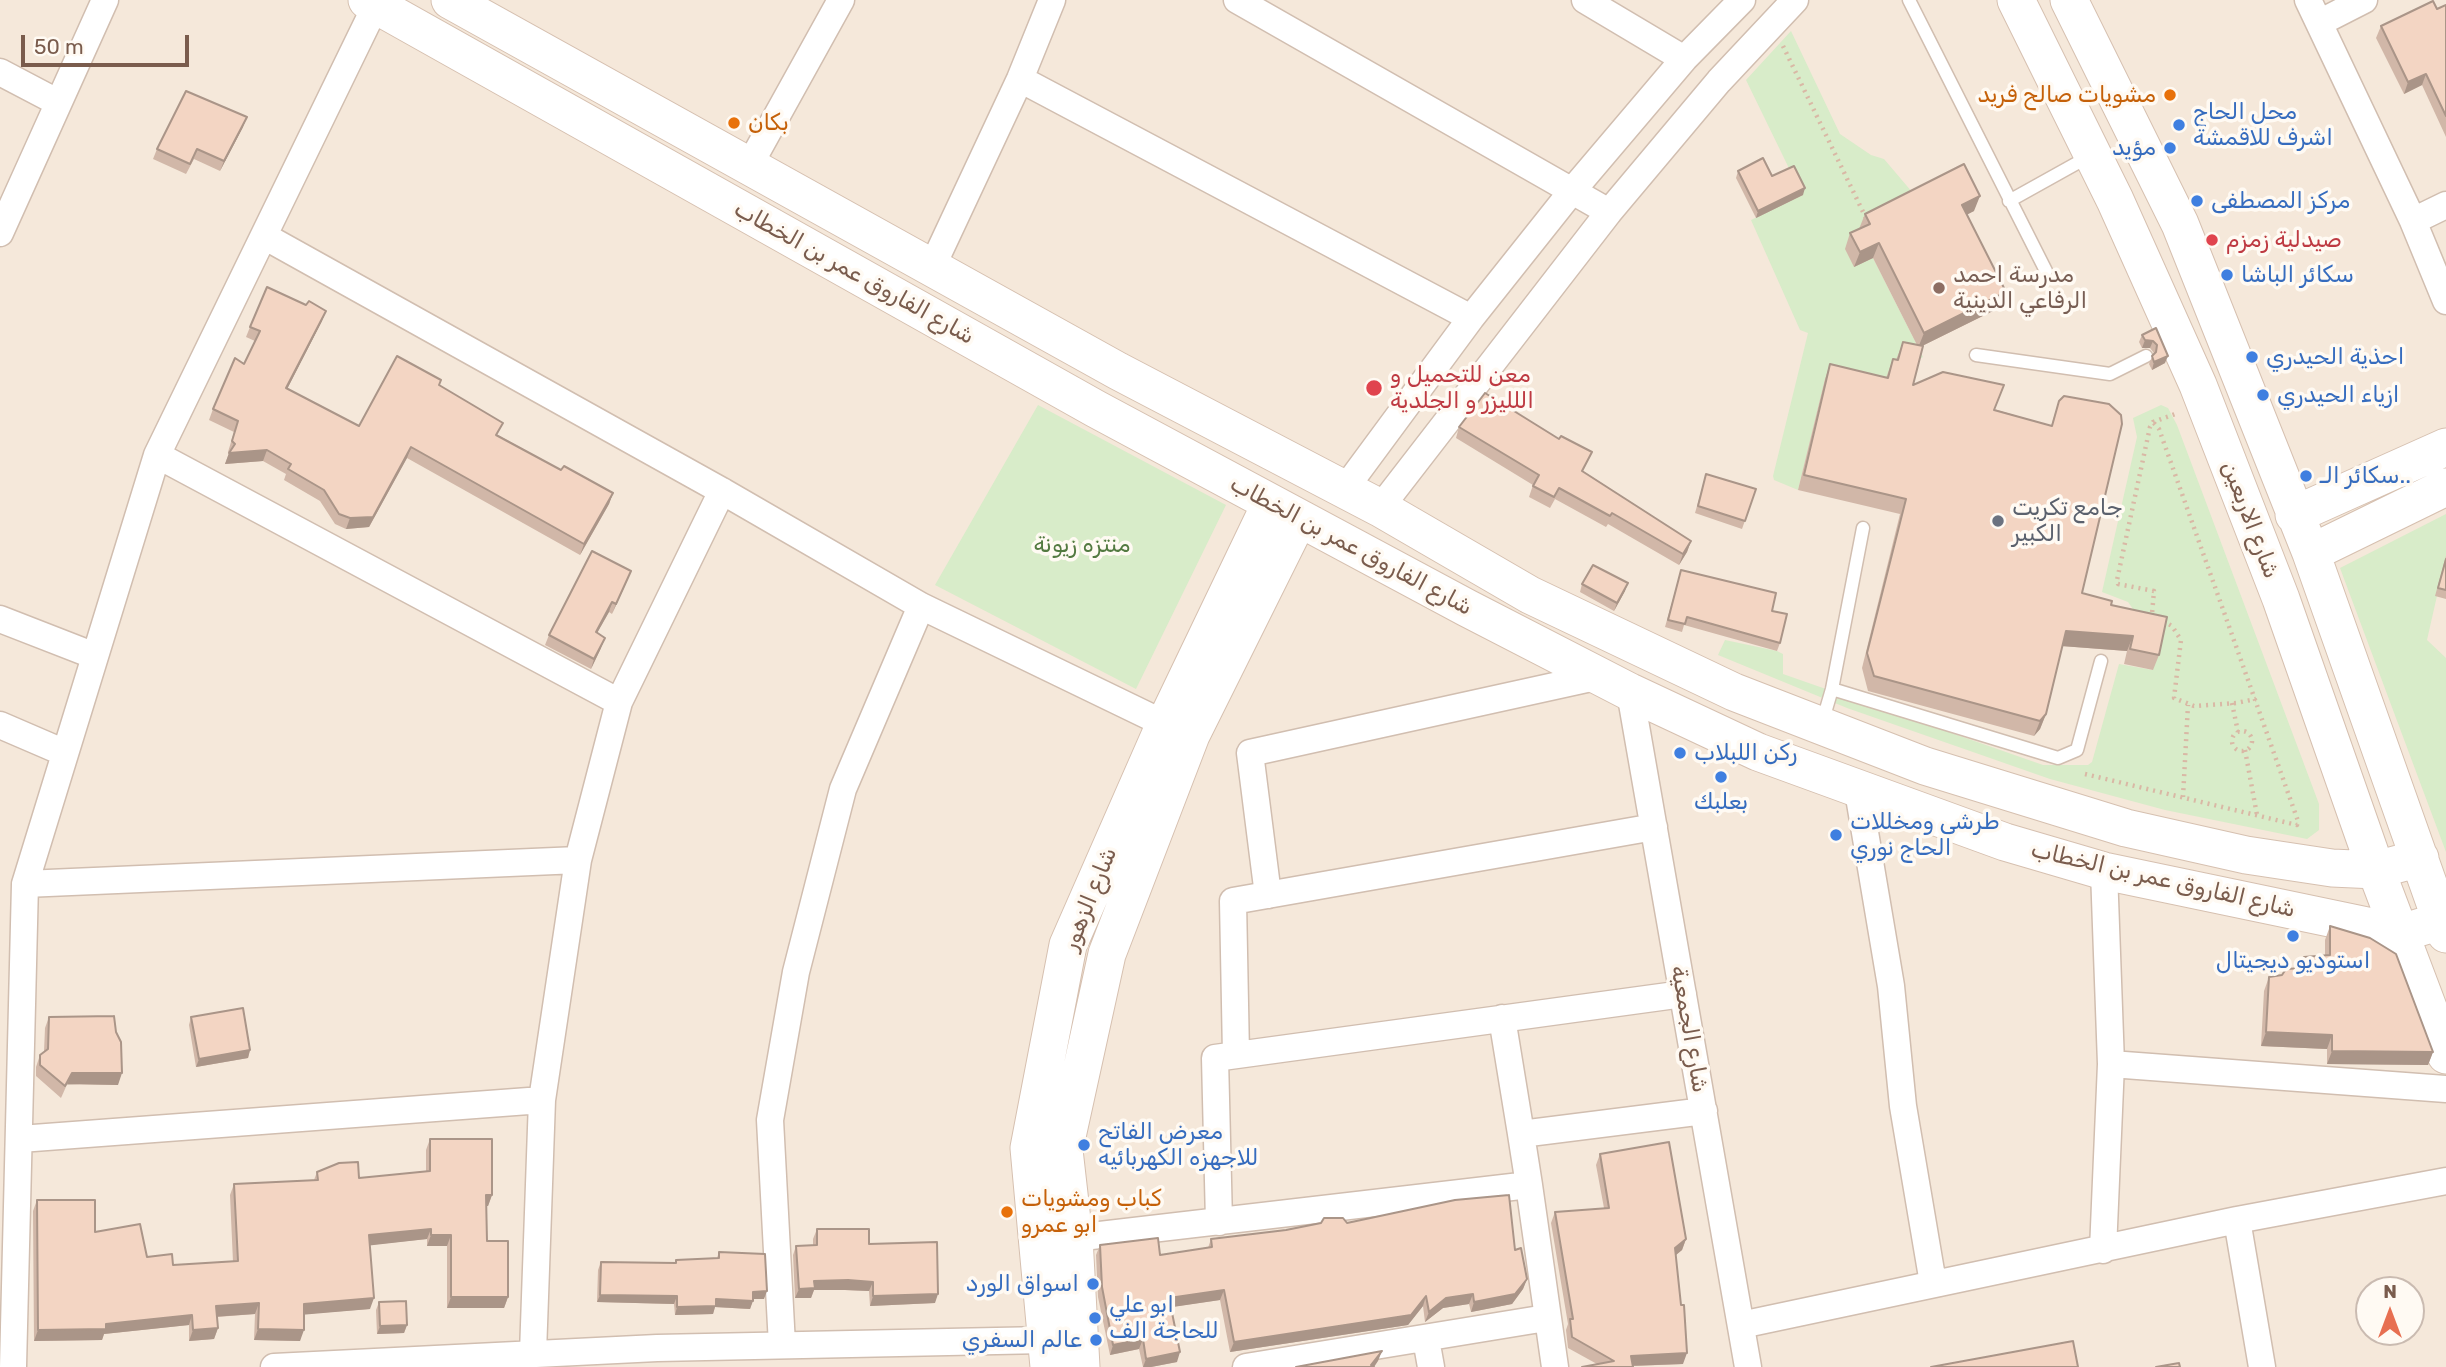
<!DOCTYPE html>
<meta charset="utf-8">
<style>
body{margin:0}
#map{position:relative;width:2446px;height:1367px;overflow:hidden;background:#fdf6ec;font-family:Rubik,sans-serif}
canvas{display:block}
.north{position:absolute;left:2355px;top:1276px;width:70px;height:70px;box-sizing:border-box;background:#fffaf3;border:2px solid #cabbb1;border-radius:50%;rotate:0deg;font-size:19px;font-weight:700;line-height:28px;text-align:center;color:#7a5c4d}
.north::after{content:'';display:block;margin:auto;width:24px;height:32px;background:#e76f51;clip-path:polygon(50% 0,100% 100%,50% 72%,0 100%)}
.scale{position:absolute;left:21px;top:35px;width:168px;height:32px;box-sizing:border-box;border:4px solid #7a5c4d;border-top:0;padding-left:9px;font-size:21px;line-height:24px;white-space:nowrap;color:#7a5c4d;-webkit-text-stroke:5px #fffaf3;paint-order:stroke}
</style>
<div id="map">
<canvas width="2446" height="1367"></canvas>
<div class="north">N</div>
<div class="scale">50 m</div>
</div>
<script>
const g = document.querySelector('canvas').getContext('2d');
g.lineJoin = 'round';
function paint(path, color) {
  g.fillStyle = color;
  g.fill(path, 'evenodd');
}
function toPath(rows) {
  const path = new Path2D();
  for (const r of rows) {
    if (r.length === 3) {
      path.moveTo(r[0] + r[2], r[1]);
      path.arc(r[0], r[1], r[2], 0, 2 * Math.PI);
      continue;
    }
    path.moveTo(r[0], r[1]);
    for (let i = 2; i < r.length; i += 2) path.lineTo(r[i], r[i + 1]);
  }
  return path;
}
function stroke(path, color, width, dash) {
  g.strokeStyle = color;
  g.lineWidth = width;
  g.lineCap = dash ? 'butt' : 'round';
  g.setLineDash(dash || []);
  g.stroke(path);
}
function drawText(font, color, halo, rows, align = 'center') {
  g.font = font + ' Rubik,"Noto Naskh Arabic",sans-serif';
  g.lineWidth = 7;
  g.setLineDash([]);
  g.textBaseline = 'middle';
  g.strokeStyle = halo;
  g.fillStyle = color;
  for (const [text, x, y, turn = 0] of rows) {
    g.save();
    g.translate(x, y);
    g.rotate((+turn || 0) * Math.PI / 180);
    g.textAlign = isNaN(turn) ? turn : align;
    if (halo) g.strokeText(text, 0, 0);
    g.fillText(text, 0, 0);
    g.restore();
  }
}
paint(toPath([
 [0,0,2446,0,2446,1367,0,1367],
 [2369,1290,2411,1290,2411,1332,2369,1332]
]), '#f5e8da');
paint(toPath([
 [1791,31,1840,134,1871,155,1884,159,1918,199,1873,258,1923,357,1893,374,1883,390,1825,380,1798,490,1774,480,1773,476,1808,333,1800,330,1751,220,1802,195,1746,80],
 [1038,405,1226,505,1136,689,935,585],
 [2161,405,2168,408,2177,425,2319,804,2319,830,2307,839,2165,810,2050,779,1847,708,1718,655,1725,640,1777,651,1783,654,1783,674,2043,765,2088,765,2092,762,2119,664,2153,670,2129,625,2133,609,2128,602,2102,592,2137,437,2133,418],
 [2446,514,2446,556,2427,640,2446,658,2446,852,2340,568]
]), '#d8ecc9');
const service = toPath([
 [1909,0,2046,271],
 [2009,201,2088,157],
 [1976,355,2110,374,2146,356],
 [1832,689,2058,758,2077,750,2101,661],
 [1822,723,1832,689,1863,528]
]);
const minor = toPath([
 [1237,0,1609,212],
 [1585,0,1684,59],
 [2308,0,2413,221,2446,301],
 [2319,23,2364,0],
 [0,72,57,102],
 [1020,79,1471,318],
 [749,166,841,0],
 [2413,221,2446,205],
 [0,233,105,0],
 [264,236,722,491,921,606,1165,724],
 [932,267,1020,79,1052,0],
 [157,455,619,702],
 [1344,490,1471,318,1572,191,1684,59,1742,0],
 [1380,508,1609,212,1719,81,1795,0],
 [0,619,95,656],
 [1630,692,1748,1367],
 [0,725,65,753],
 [1858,791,1891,986,1903,1106,1933,1283],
 [25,884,578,860],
 [1268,895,1250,753,1600,676],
 [1502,1018,1521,1134],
 [1236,1055,1233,901,1654,827],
 [2111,1064,2446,1089],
 [20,1139,542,1100],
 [1529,1185,1555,1367],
 [2237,1220,2262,1367],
 [1219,1222,1215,1058,1683,994],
 [1074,1238,1529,1185,1521,1134,1704,1111],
 [2103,1250,2111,1064,2104,871],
 [1741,1325,2237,1220,2446,1181],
 [1426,1339,1431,1367],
 [782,1345,770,1120,796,972,843,789,921,606],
 [533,1353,542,1100,578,860,619,702,722,491],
 [13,1367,25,884,157,455,376,5],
 [274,1367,657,1348,1045,1340],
 [1246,1367,1546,1318]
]);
const secondary = toPath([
 [367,0,1096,409,1467,608,1630,692,1758,752,2005,842,2104,871,2401,933,2441,921],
 [450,0,1118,371,1380,508,1530,595,1734,692,1925,766,2126,828,2246,855,2332,868,2376,870,2420,858],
 [2016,0,2115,200,2198,385,2281,599,2376,870,2446,1055],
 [2069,0,2180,224,2311,553,2446,934],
 [2294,515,2446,447],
 [2311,553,2446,487],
 [1049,1367,1029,1148,1068,945,1165,724,1271,503],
 [1081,1367,1074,1238,1064,1150,1107,954,1191,735,1299,518]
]);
stroke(service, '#d1beb0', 15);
stroke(minor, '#d1beb0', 29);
stroke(secondary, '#d6c0b0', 39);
stroke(toPath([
 [1783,46,1866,218],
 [2156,617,2152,614,2154,591,2118,584,2117,580,2150,427,2153,422,2178,413],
 [2163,621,2172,626,2181,640,2174,698,2194,706,2236,703,2256,699],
 [2232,703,2238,732],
 [2242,741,10],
 [2245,750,2257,815],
 [2085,774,2297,825,2298,821,2159,429,2153,422],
 [2183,797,2188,705]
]), '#d9b8a5', 4.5, [2, 5]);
stroke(service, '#fff', 12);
stroke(minor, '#fff', 26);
stroke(secondary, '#fff', 37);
paint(toPath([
 [2446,5,2446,137,2422,85,2404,94,2376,38,2381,26,2437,9],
 [243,127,220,171,194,159,186,174,153,159,157,149],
 [1738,171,1772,176,1803,195,1756,218,1736,178],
 [1974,211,1967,214,2006,292,2001,307,1922,346,1913,385,2051,426,2059,401,2082,593,2111,605,2159,655,2153,670,2124,664,2127,651,2062,646,2046,714,2040,729,2034,736,1868,691,1862,668,1900,514,1798,490,1825,379,1830,364,1886,378,1893,359,1896,360,1903,342,1917,345,1873,258,1854,267,1845,249,1850,233,1859,229,1865,214],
 [322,321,287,389,359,426,441,380,439,385,498,435,561,470,613,493,609,504,580,555,407,458,369,527,346,529,335,524,320,501,284,480,286,474,263,461,225,464,229,453,228,452,234,432,209,420,213,409,244,364,255,341,246,337,250,327],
 [2156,328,2165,363,2152,370,2149,364,2154,353,2150,348,2142,348,2139,342,2142,335],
 [1459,427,1559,439,1592,452,1583,471,1691,541,1687,552,1679,565,1608,524,1606,527,1555,499,1550,508,1529,497,1533,485,1456,438],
 [1706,474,1756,489,1742,529,1695,513],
 [2446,556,2446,599,2435,596],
 [1681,570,1772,611,1780,643,1777,651,1684,625,1682,632,1665,627],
 [627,581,612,614,609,612,597,633,601,648,591,669,545,645,549,635],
 [1582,584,1625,591,1614,611,1580,592],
 [2330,926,2433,1052,2428,1065,2327,1064,2327,1049,2261,1046,2264,991,2269,977,2282,975,2300,968,2304,957,2325,955,2325,940],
 [49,1017,118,1085,67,1084,61,1098,36,1076,36,1067,40,1055,44,1052,45,1028],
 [191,1017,250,1050,248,1058,196,1067,189,1025],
 [430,1139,492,1195,488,1206,486,1206,487,1241,508,1297,504,1308,447,1308,447,1246,427,1246,427,1239,369,1245,370,1309,304,1314,300,1341,254,1340,255,1314,217,1317,218,1328,214,1339,189,1341,189,1325,104,1334,102,1340,34,1341,33,1211,37,1200,95,1232,147,1257,173,1265,233,1262,230,1195,234,1184,314,1180,317,1172,359,1178,426,1171,426,1150],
 [1600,1154,1686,1239,1682,1250,1676,1255,1683,1364,1633,1366,1597,1364,1568,1348,1566,1330,1568,1324,1551,1223,1555,1212,1604,1208,1596,1165],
 [1347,1223,1515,1250,1527,1279,1523,1289,1512,1304,1471,1312,1469,1304,1443,1308,1425,1322,1423,1306,1408,1325,1230,1352,1220,1300,1171,1307,1177,1362,1151,1367,1143,1367,1139,1349,1110,1355,1098,1297,1096,1255,1100,1245,1160,1255,1208,1248,1211,1239],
 [817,1229,869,1244,935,1303,870,1306,869,1291,845,1290,814,1290,811,1298,795,1298,793,1255,796,1246,813,1245,813,1239],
 [719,1252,764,1299,753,1299,750,1309,715,1307,713,1314,675,1315,674,1304,597,1302,598,1270,601,1262,675,1263,676,1260,717,1258],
 [379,1302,407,1325,404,1333,377,1334,376,1310]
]), '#d1b7a8');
paint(toPath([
 [2426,74,2422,85,2404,94,2408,82],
 [247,117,243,127,220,171,224,161],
 [1805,188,1803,195,1756,218,1758,211],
 [1980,196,1974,211,1957,220,1962,205],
 [1879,243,1873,258,1854,267,1860,252],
 [2006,292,2001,307,1918,348,1924,333],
 [326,311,322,321,282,399,286,388],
 [2145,340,2153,341,2150,348,2142,348],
 [2168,356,2165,363,2152,370,2154,362],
 [411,447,407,458,369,527,346,529,350,518],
 [267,450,263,461,225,464,229,453],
 [613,493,609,504,580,555,584,544],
 [1691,541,1687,552,1679,565,1683,554],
 [631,571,627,581,612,614,616,604],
 [1628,583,1625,591,1614,611,1617,603],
 [612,602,609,612,592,642,596,632],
 [2066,631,2133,636,2127,651,2061,646],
 [605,638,601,648,591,669,594,659],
 [2046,714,2040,729,2034,736,2040,721],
 [2266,1032,2332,1035,2327,1049,2261,1046],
 [250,1050,248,1058,196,1067,199,1059],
 [2332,1051,2433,1052,2428,1065,2327,1064],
 [72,1073,122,1073,118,1085,67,1084,61,1098],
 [486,1195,492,1195,488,1206,482,1206],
 [431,1229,427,1239,365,1246,369,1235],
 [431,1235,451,1235,447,1246,427,1246],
 [1686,1239,1682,1250,1671,1259,1675,1248],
 [1527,1279,1523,1289,1512,1304,1471,1312,1474,1302],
 [848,1280,873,1282,869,1291,845,1290,814,1290,811,1298,795,1298,799,1289,814,1281],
 [1224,1290,1220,1300,1166,1308,1169,1298],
 [767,1291,764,1299,750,1299,753,1292],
 [938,1294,935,1303,870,1306,873,1296],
 [1473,1294,1469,1304,1443,1308,1425,1322,1429,1312,1446,1298],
 [600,1295,677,1296,674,1304,597,1302],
 [1426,1296,1423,1306,1408,1325,1230,1352,1234,1342],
 [451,1297,508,1297,504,1308,447,1308],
 [374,1298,370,1309,300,1315,304,1304],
 [716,1299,753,1301,750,1309,715,1307,713,1314,675,1315,677,1307],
 [259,1303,255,1314,212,1317,216,1306],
 [192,1315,189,1325,104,1334,102,1340,34,1341,38,1330],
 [407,1325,404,1333,377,1334,380,1326],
 [218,1328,214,1339,189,1341,193,1330],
 [258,1329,304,1330,300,1341,254,1340],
 [1143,1339,1139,1349,1110,1355,1113,1345],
 [1382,1351,1378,1361,1374,1367,1371,1365],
 [1180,1352,1177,1362,1151,1367,1143,1367,1146,1359],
 [1687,1353,1683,1364,1627,1366,1631,1356]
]), '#aa9588');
const building = toPath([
 [2433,1,2437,9,2446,5,2446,116,2426,74,2408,82,2381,26,2433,1],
 [186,91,247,117,224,161,197,149,190,164,157,149,186,91],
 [1763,158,1772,176,1794,166,1805,188,1758,211,1738,171,1763,158],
 [1964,164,1980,196,1962,205,2006,292,1924,333,1879,243,1860,252,1850,233,1870,224,1865,214,1964,164],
 [267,287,306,305,309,301,326,311,286,388,359,426,397,356,441,380,439,385,503,423,496,435,561,470,564,466,613,493,584,544,411,447,373,517,350,518,339,514,324,490,288,469,291,464,267,450,229,453,235,444,232,441,238,421,213,409,235,358,244,364,260,331,250,327,267,287],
 [2156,328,2168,356,2154,362,2152,356,2156,352,2157,345,2153,341,2145,340,2142,335,2156,328],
 [1903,342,1923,346,1913,385,1943,372,2004,385,1994,410,2052,426,2059,401,2064,396,2109,404,2121,415,2122,424,2082,593,2112,601,2111,605,2167,617,2159,655,2130,649,2133,636,2066,631,2046,714,2040,721,1874,676,1867,653,1906,499,1804,475,1830,364,1888,378,1893,359,1898,360,1903,342],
 [1485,393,1559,439,1561,436,1592,452,1582,471,1691,541,1683,554,1612,513,1610,516,1559,488,1554,497,1533,486,1539,475,1459,427,1485,393],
 [1706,474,1756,489,1745,521,1698,506,1706,474],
 [592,551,631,571,616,604,612,602,596,632,605,638,594,659,549,635,592,551],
 [2446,559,2446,590,2438,588,2446,559],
 [1593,565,1628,583,1617,603,1582,584,1593,565],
 [1681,570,1776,593,1772,611,1787,614,1780,643,1687,617,1685,624,1668,620,1681,570],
 [2330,926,2370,938,2396,954,2433,1052,2332,1051,2332,1035,2266,1032,2269,977,2282,975,2286,969,2303,968,2304,957,2330,955,2330,926],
 [243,1008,250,1050,199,1059,191,1017,243,1008],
 [114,1016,116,1032,121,1042,122,1073,72,1073,65,1086,40,1065,40,1055,48,1049,49,1017,114,1016],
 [430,1139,492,1139,492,1195,486,1195,487,1241,508,1241,508,1297,451,1297,451,1235,431,1235,431,1229,369,1235,374,1298,304,1304,304,1330,258,1329,259,1303,216,1306,218,1328,193,1330,192,1315,106,1324,106,1329,38,1330,37,1200,95,1200,95,1232,140,1224,147,1257,172,1254,173,1265,238,1261,234,1184,318,1180,317,1172,339,1163,358,1162,359,1178,430,1171,430,1139],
 [1669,1142,1686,1239,1675,1248,1681,1305,1684,1305,1687,1353,1631,1356,1633,1367,1582,1367,1614,1361,1572,1337,1570,1319,1573,1319,1555,1212,1609,1208,1600,1154,1669,1142],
 [1509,1195,1515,1250,1521,1248,1527,1279,1515,1294,1474,1302,1473,1294,1446,1298,1429,1312,1426,1296,1411,1315,1234,1342,1224,1290,1169,1298,1180,1352,1146,1359,1143,1339,1113,1345,1102,1287,1100,1245,1158,1238,1160,1255,1212,1247,1211,1239,1286,1230,1321,1223,1324,1218,1343,1218,1347,1223,1455,1200,1509,1195],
 [817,1229,869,1229,869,1244,937,1242,938,1294,873,1296,873,1282,848,1280,814,1281,815,1288,799,1289,796,1246,817,1245,817,1229],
 [719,1252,765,1254,767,1291,753,1292,753,1301,716,1299,716,1306,677,1307,677,1296,600,1295,601,1262,676,1263,676,1260,719,1258,719,1252],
 [406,1301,407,1325,380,1326,379,1302,406,1301],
 [2073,1341,2078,1367,1931,1367,2073,1341],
 [1382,1351,1371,1365,1374,1367,1296,1367,1382,1351],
 [2179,1363,2180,1367,2156,1367,2179,1363]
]);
paint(building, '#f3d5c3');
stroke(building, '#aa9588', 2);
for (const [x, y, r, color] of [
 [2170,95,7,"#e8710a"],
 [734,123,7,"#e8710a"],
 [2179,125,7,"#3f7fe0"],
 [2170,148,7,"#3f7fe0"],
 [2197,201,7,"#3f7fe0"],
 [2212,240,7,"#e0444e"],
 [2227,275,7,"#3f7fe0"],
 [1939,288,7,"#8d6e63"],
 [2252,357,7,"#3f7fe0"],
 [1374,388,9,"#e0444e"],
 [2263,395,7,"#3f7fe0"],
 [2306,476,7,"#3f7fe0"],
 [1998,521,7,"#6b7280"],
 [1680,753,7,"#3f7fe0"],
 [1721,777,7,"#3f7fe0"],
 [1836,835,7,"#3f7fe0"],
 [2293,936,7,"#3f7fe0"],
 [1084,1145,7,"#3f7fe0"],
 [1007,1212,7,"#e8710a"],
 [1093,1284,7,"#3f7fe0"],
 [1095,1318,7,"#3f7fe0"],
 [1096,1340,7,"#3f7fe0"]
]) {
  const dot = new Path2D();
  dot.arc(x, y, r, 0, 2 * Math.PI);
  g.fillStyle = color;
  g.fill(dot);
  stroke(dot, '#fffaf3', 2.5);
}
drawText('23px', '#c56008', '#fffaf3', [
 ["مشويات صالح فريد",2156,95,"right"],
 ["بكان",748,123],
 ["كباب ومشويات",1021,1199],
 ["ابو عمرو",1021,1225]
], 'left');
drawText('23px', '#366cbe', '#fffaf3', [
 ["محل الحاج",2193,112],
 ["اشرف للاقمشة",2193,138],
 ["مؤيد",2156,148,"right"],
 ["مركز المصطفى",2211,201],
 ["سكائر الباشا",2241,275],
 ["احذية الحيدري",2266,357],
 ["ازياء الحيدري",2277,395],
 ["سكائر الـ..",2320,476],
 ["ركن اللبلاب",1694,753],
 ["بعلبك",1721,802,"center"],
 ["طرشي ومخللات",1850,822],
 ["الحاج نوري",1850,848],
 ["استوديو ديجيتال",2293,961,"center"],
 ["معرض الفاتح",1098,1132],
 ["للاجهزه الكهربائيه",1098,1158],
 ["اسواق الورد",1079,1284,"right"],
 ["ابو علي",1109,1305],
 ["للحاجة الف",1109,1331],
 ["عالم السفري",1082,1340,"right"]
], 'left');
drawText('23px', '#be3a42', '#fffaf3', [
 ["صيدلية زمزم",2226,240],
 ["معن للتحميل و",1390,375],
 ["اللليزر و الجلدية",1390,401]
], 'left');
drawText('23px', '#7a5c4d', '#fffaf3', [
 ["شارع الفاروق عمر بن الخطاب",854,273,29],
 ["شارع الاربعين",2250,520,69],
 ["شارع الفاروق عمر بن الخطاب",1351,546,28],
 ["شارع الفاروق عمر بن الخطاب",2163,880,13],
 ["شارع الزهور",1090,899,-68],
 ["شارع الجمعية",1689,1029,80]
]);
drawText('23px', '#785e54', '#fffaf3', [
 ["مدرسة احمد",1953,275],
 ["الرفاعي الدينية",1953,301]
], 'left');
drawText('23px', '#5b616d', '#fffaf3', [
 ["جامع تكريت",2012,508],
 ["الكبير",2012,534]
], 'left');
drawText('23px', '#537a41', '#fffaf3', [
 ["منتزه زيونة",1082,545]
]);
</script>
